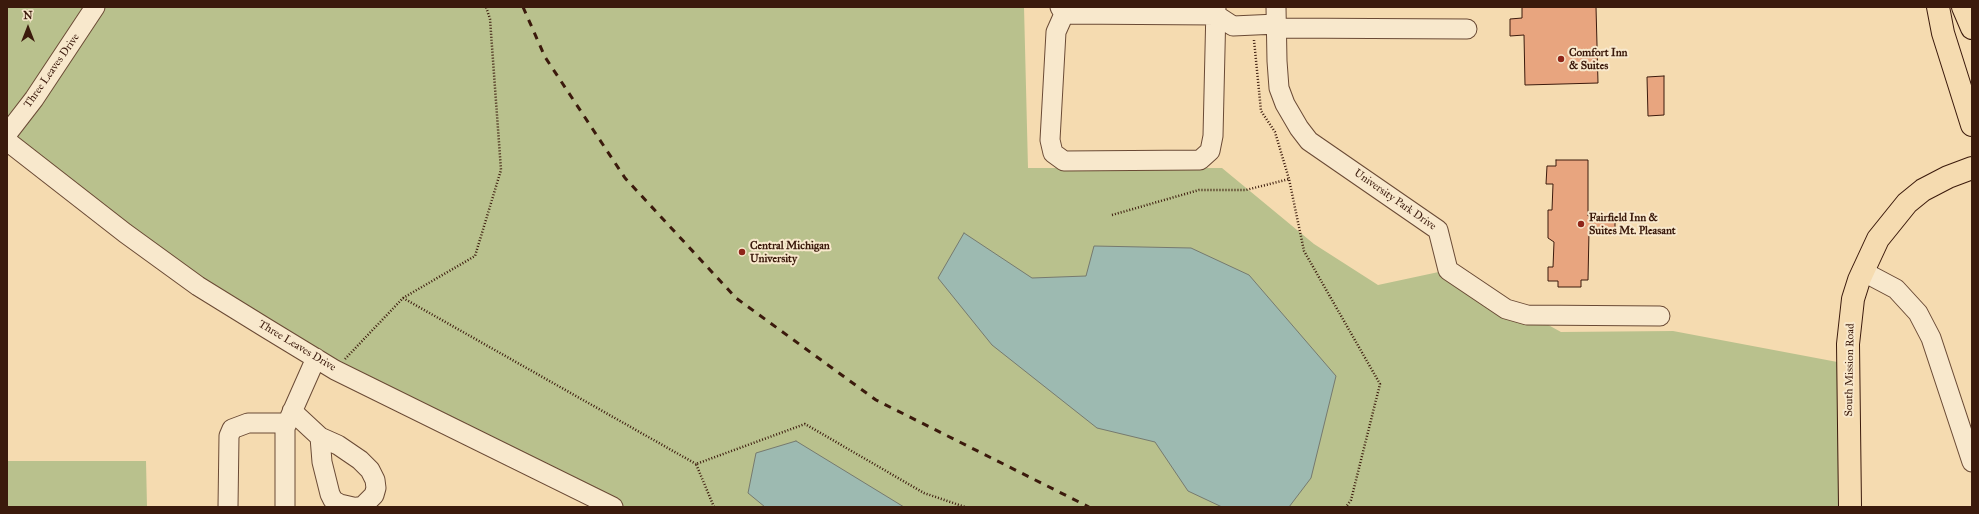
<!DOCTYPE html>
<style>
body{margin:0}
#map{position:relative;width:1979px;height:514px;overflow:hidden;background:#f5dbb0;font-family:"IM FELL Great Primer",serif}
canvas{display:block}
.frame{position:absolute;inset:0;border:8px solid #3b1a0c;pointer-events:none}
.north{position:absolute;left:8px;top:8px;width:40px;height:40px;-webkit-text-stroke:3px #f8e8cc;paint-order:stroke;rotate:0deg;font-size:11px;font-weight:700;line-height:16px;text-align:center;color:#3b1a0c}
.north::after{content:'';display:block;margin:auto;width:14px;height:18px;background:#3b1a0c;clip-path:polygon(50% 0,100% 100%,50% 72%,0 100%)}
</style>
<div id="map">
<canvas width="1979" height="514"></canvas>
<div class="frame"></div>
<div class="north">N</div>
</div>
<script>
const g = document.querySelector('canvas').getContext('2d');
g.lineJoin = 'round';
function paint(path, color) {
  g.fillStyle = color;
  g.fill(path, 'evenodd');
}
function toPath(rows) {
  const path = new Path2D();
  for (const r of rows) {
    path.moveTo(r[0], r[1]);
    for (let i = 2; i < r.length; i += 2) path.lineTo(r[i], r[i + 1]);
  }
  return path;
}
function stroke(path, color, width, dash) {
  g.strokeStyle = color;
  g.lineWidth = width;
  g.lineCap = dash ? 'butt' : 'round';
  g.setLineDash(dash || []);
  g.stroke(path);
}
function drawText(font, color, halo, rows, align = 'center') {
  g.font = font + ' "IM FELL Great Primer",serif';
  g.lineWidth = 4;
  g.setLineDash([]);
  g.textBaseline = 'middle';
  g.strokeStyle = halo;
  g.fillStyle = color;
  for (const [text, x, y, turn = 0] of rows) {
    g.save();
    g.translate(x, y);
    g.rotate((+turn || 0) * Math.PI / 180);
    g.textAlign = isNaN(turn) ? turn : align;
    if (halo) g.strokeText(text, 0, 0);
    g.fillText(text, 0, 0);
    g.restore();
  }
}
paint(toPath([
 [7,7,1024,7,1028,168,1222,168,1314,244,1378,285,1448,270,1561,332,1673,331,1848,364,1844,507,613,507,266,328,7,140],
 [7,461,146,461,147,507,7,507]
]), '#b9c18d');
const water = toPath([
 [964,233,1032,278,1086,276,1094,246,1191,248,1249,275,1336,376,1311,478,1289,507,1222,507,1188,491,1155,442,1097,428,992,345,938,278,964,233],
 [796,441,904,507,765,507,748,493,756,453,796,441]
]);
paint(water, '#9dbab1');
stroke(water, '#767a6f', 1);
const building = toPath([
 [1522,7,1596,7,1598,83,1525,85,1524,35,1510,36,1510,19,1522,18,1522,7],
 [1664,76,1664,115,1648,116,1647,77,1664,76],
 [1556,160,1588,160,1588,216,1615,217,1615,231,1589,231,1588,280,1581,280,1581,287,1558,287,1558,281,1548,281,1548,267,1553,267,1554,242,1548,238,1548,210,1552,210,1553,184,1546,184,1547,166,1556,166,1556,160]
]);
paint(building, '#e8a57f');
stroke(building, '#3b1a0c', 1);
const minor = toPath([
 [1060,7,1064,14,1216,15,1233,26,1277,24],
 [1276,7,1277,61,1279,88,1285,104,1299,128,1309,141,1438,230,1448,270,1506,309,1527,315,1660,316],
 [1064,14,1056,32,1050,140,1053,153,1064,161,1200,160,1210,151,1213,136,1216,7],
 [1277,28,1467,29],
 [7,134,34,99,95,7],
 [7,141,125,233,198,286,266,328,335,370,613,507],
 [1862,271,1896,289,1918,313,1931,338,1972,462],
 [292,411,320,437,338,445,360,460,370,470,375,480,376,488,374,495,363,506,357,507],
 [320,437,322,462,330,494,333,500,340,504,353,507],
 [228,507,229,436,232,429,248,423,287,423],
 [285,507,285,428,316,358]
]);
const major = toPath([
 [1938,7,1943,33,1972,125],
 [1963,7,1972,28],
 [1850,507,1848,344,1853,299,1859,280,1878,239,1907,203,1923,190,1948,177,1972,168]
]);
stroke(minor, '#6a4a35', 21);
stroke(major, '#3b1a0c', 24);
stroke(toPath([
 [1254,40,1261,111,1275,132,1289,179],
 [1112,215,1199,190,1246,190,1289,179,1304,251,1380,384,1351,500,1346,507],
 [403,298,696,464],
 [345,359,403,298,475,256,501,170,490,19,486,7],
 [714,507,696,464,805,424,924,493,965,507]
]), '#3b1a0c', 2.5, [1, 2]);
stroke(minor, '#f8e8cc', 19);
stroke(major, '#f5dbb0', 22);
stroke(toPath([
 [523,7,545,57,625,178,736,298,876,400,1089,507]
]), '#3b1a0c', 3, [7, 7]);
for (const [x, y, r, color] of [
 [1561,59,4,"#8f2418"],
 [1581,224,4,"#8f2418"],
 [742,252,4,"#8f2418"]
]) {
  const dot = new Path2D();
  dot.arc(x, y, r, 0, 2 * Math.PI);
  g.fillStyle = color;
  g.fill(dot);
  stroke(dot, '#f8e8cc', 1.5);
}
drawText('bold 11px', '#3b1a0c', '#f8e8cc', [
 ["Comfort Inn",1569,53],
 ["& Suites",1569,66],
 ["Fairfield Inn &",1589,218],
 ["Suites Mt. Pleasant",1589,231],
 ["Central Michigan",750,246],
 ["University",750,259]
], 'left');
drawText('11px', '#3b1a0c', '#f8e8cc', [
 ["Three Leaves Drive",52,71,-55],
 ["University Park Drive",1395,200,35],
 ["Three Leaves Drive",297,346,31],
 ["South Mission Road",1850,370,-89]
]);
</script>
